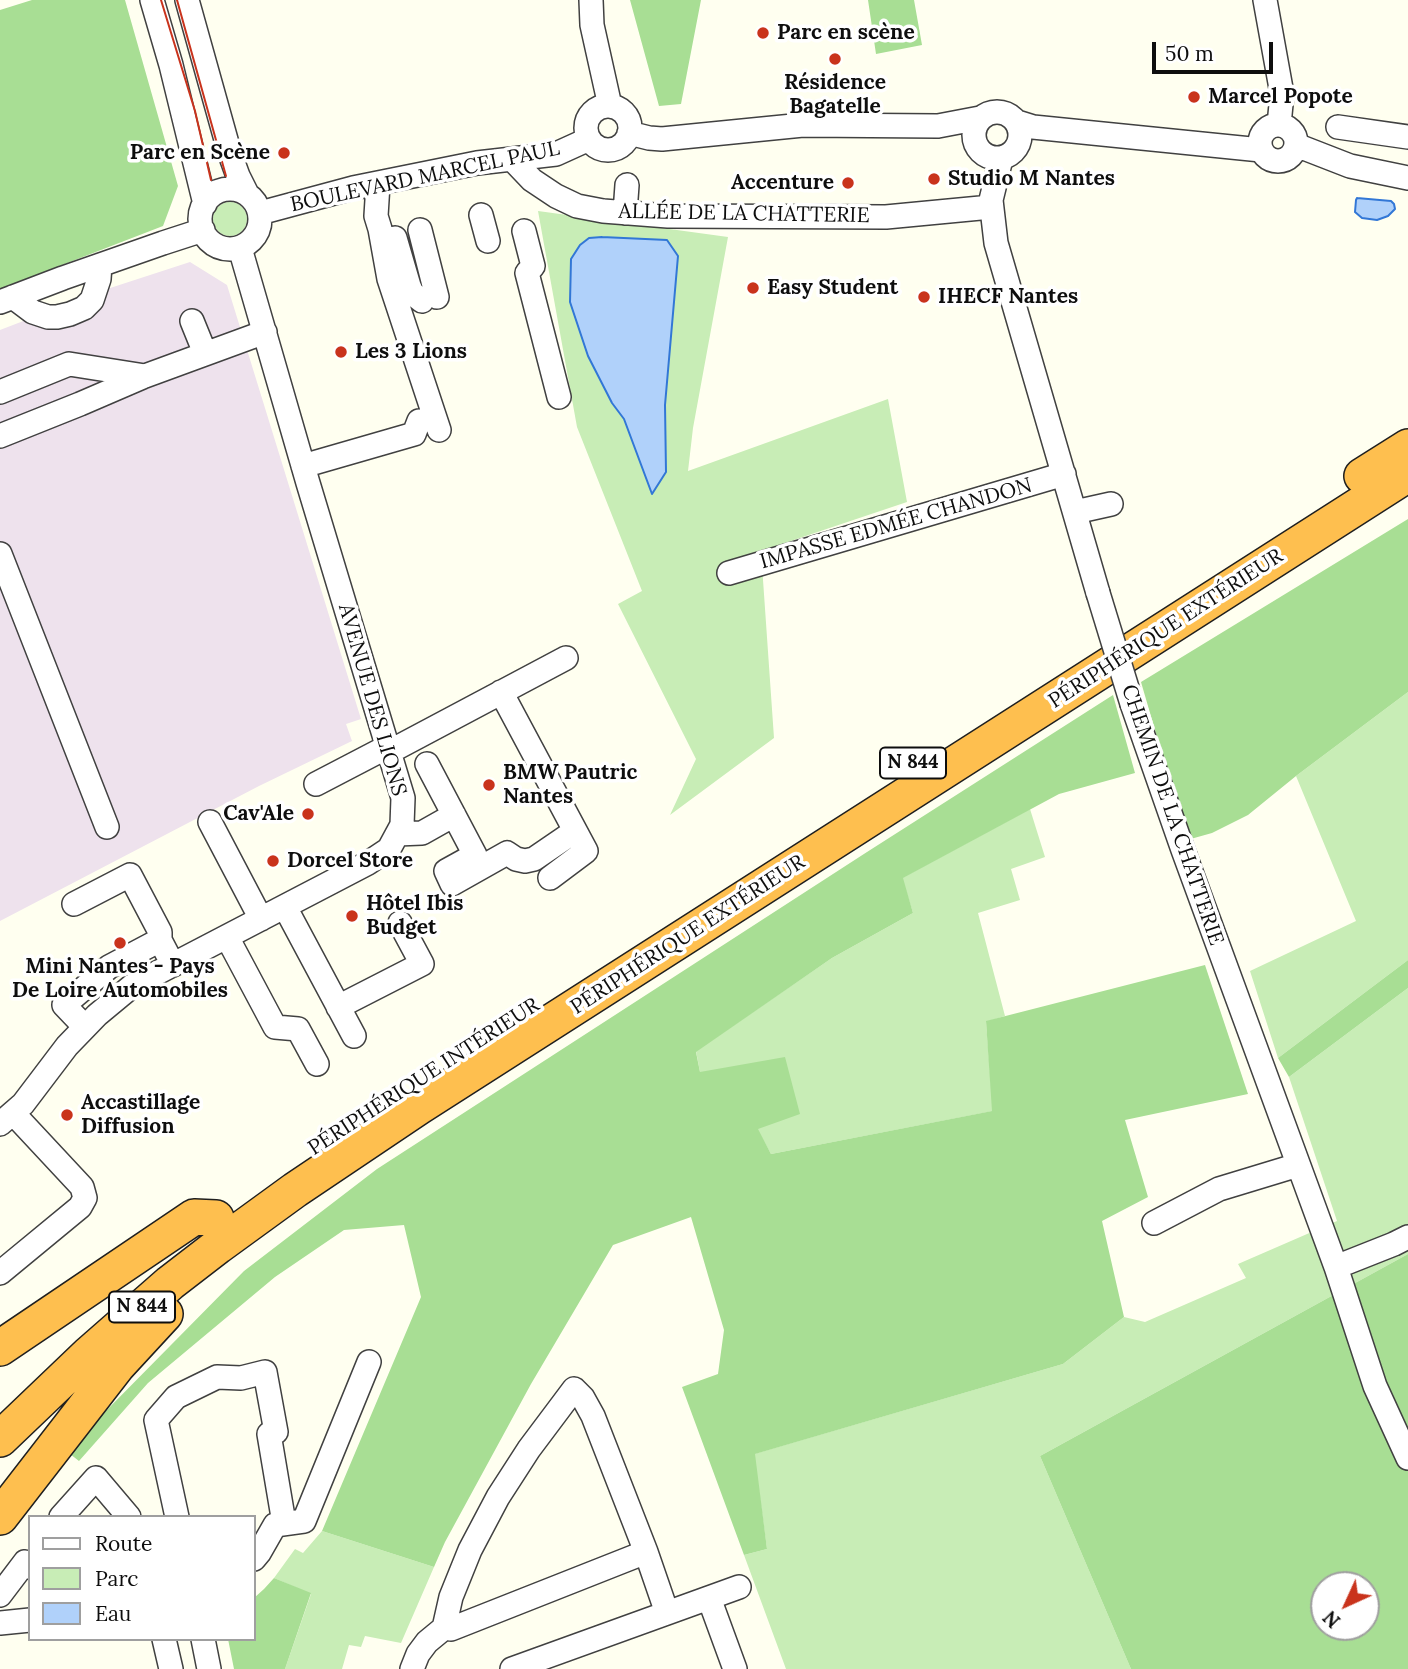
<!DOCTYPE html>
<meta charset="utf-8">
<style>
body{margin:0}
#map{position:relative;width:1408px;height:1669px;overflow:hidden;background:#fffff0;font-family:Lora,serif}
canvas{display:block}
.legend{position:absolute;left:28px;top:1515px;width:228px;height:126px;box-sizing:border-box;background:#fff;border:2px solid #9f9f9f;margin:0;padding:9px 12px;list-style:none;font-size:21px;color:#0e0e0e}
.legend li{display:flex;align-items:center;gap:14px;height:35px}
.legend b{width:35px;border:2px solid #9f9f9f}
.north{position:absolute;left:1310px;top:1571px;width:70px;height:70px;box-sizing:border-box;background:#fff;border:2px solid #9f9f9f;border-radius:50%;rotate:225deg;font-size:19px;font-weight:700;line-height:28px;text-align:center;color:#0e0e0e}
.north::after{content:'';display:block;margin:auto;width:24px;height:32px;background:#c9331c;clip-path:polygon(50% 0,100% 100%,50% 72%,0 100%)}
.scale{position:absolute;left:1152px;top:42px;width:121px;height:32px;box-sizing:border-box;border:4px solid #0e0e0e;border-top:0;padding-left:9px;font-size:21px;line-height:24px;white-space:nowrap;color:#0e0e0e;-webkit-text-stroke:5px #fff;paint-order:stroke}
</style>
<div id="map">
<canvas width="1408" height="1669"></canvas>
<ul class="legend">
<li><b style="height:9px;background:#fff"></b>Route</li>
<li><b style="height:19px;background:#c8edb6"></b>Parc</li>
<li><b style="height:19px;background:#b0d1fa"></b>Eau</li>
</ul>
<div class="north">N</div>
<div class="scale">50 m</div>
</div>
<script>
const g = document.querySelector('canvas').getContext('2d');
g.lineJoin = 'round';
function paint(path, color) {
  g.fillStyle = color;
  g.fill(path, 'evenodd');
}
function toPath(rows) {
  const path = new Path2D();
  for (const r of rows) {
    if (r.length === 3) {
      path.moveTo(r[0] + r[2], r[1]);
      path.arc(r[0], r[1], r[2], 0, 2 * Math.PI);
      continue;
    }
    path.moveTo(r[0], r[1]);
    for (let i = 2; i < r.length; i += 2) path.lineTo(r[i], r[i + 1]);
  }
  return path;
}
function stroke(path, color, width, dash) {
  g.strokeStyle = color;
  g.lineWidth = width;
  g.lineCap = dash ? 'butt' : 'round';
  g.setLineDash(dash || []);
  g.stroke(path);
}
function drawText(font, color, halo, rows, align = 'center') {
  g.font = font + ' Lora,serif';
  g.lineWidth = 7;
  g.setLineDash([]);
  g.textBaseline = 'middle';
  g.strokeStyle = halo;
  g.fillStyle = color;
  for (const [text, x, y, turn = 0] of rows) {
    g.save();
    g.translate(x, y);
    g.rotate((+turn || 0) * Math.PI / 180);
    g.textAlign = isNaN(turn) ? turn : align;
    if (halo) g.strokeText(text, 0, 0);
    g.fillText(text, 0, 0);
    g.restore();
  }
}
paint(toPath([
 [190,262,227,285,361,719,346,724,352,741,259,786,0,921,0,330,104,290]
]), '#eee2ed');
paint(toPath([
 [230,219,17],
 [538,211,728,237,693,428,688,471,888,399,907,502,761,551,774,738,670,815,696,759,618,604,642,591,577,427],
 [1408,692,1408,960,1278,1058,1250,971,1356,921,1296,776],
 [1030,809,1045,857,1011,869,1020,900,978,913,1005,1016,986,1022,993,1111,771,1154,757,1129,700,1072,696,1051,832,958,913,913,902,878],
 [1408,988,1408,1254,1040,1456,1131,1669,786,1669,744,1555,767,1549,754,1454,1063,1364,1124,1317,1145,1322,1246,1278,1238,1264,1337,1221,1289,1077],
 [322,1531,434,1567,401,1643,365,1636,361,1647,349,1645,342,1669,285,1669,311,1594,274,1578,295,1549,303,1553]
]), '#c8edb6');
paint(toPath([
 [32,0,125,0,178,186,163,226,0,289,0,10],
 [630,0,701,0,681,104,659,106],
 [868,0,914,0,922,45,876,54],
 [1408,519,1408,692,1296,776,1248,815,1212,833,1187,840,1141,682],
 [1113,695,1135,773,1059,794,903,878,913,913,832,958,696,1052,700,1072,785,1057,800,1114,758,1129,771,1154,992,1111,986,1021,1205,965,1248,1094,1125,1120,1148,1197,1102,1221,1124,1317,1063,1364,755,1454,767,1549,744,1555,682,1387,718,1374,724,1330,691,1217,613,1245,531,1384,445,1542,434,1567,322,1531,421,1297,404,1225,344,1230,275,1277,148,1383,79,1461,70,1454,96,1421,244,1271,377,1169,867,852],
 [1408,960,1408,988,1289,1077,1278,1058],
 [1408,1254,1408,1669,1131,1669,1040,1456],
 [1324,1585,1366,1585,1366,1627,1324,1627],
 [274,1578,311,1593,285,1669,234,1669,228,1639,254,1639,254,1598,264,1589]
]), '#a8de94');
const water = toPath([
 [1357,198,1391,201,1394,204,1395,209,1388,216,1377,220,1362,218,1355,212,1356,200,1357,198],
 [602,237,667,240,678,256,665,405,666,472,652,494,624,419,612,403,588,356,570,302,571,259,580,245,589,238,602,237]
]);
paint(water, '#b0d1fa');
stroke(water, '#3277d6', 2);
const minor = toPath([
 [152,0,171,65,205,204],
 [187,0,230,154,238,176,247,194],
 [591,0,592,25,610,106],
 [1265,0,1282,94,1279,125],
 [608,128,22],
 [997,135,23],
 [1017,122,1033,127,1261,150],
 [1278,143,18],
 [1338,127,1408,137],
 [629,133,649,138,662,139,803,125,938,126,980,118],
 [1296,145,1350,166,1408,178],
 [512,159,532,180,556,196,577,206,603,211,668,216,886,217,991,207],
 [1001,159,991,200,996,243,1098,593],
 [378,184,376,216,380,229,389,279,439,430],
 [230,219,30],
 [260,213,353,188,477,163,556,154,589,139],
 [625,213,627,185],
 [481,215,488,241],
 [420,230,437,297],
 [524,231,533,266,527,273,559,397],
 [395,238,409,286,412,293,422,301],
 [13,297,33,312,48,317,57,317,70,314,84,308,92,300,99,279,100,265],
 [0,302,63,278,163,243,203,230],
 [192,321,205,353],
 [0,392,69,364,145,376],
 [0,436,80,404,145,376,265,332],
 [303,466,414,434,419,421],
 [1075,512,1111,504],
 [0,554,107,827],
 [729,573,1064,474],
 [501,692,586,851,550,878],
 [1132,704,1183,850,1336,1267,1375,1386,1408,1458],
 [389,752,566,658],
 [427,764,475,855,446,871,452,884,507,853,516,859,525,861,534,859,575,831],
 [316,784,387,747],
 [210,822,261,919],
 [397,834,422,833,454,815],
 [74,904,130,875,160,932,160,940,173,965],
 [285,907,354,1036],
 [227,937,275,1027,298,1029,317,1064],
 [338,1007,422,964,400,923],
 [85,1027,64,1005,109,967,160,940],
 [0,1124,23,1104,67,1046,97,1015,132,986,368,863,389,849,402,825,403,798,308,483,240,248],
 [1154,1223,1219,1189,1298,1165],
 [1336,1267,1394,1244,1408,1237],
 [0,1273,80,1207,85,1198,82,1187,13,1113],
 [61,1517,96,1478,129,1517],
 [177,1517,156,1420,176,1397,217,1377,241,1378,265,1372,276,1432,269,1434,284,1523],
 [646,1552,667,1613],
 [254,1559,259,1553,275,1525,304,1521,369,1362],
 [0,1595,25,1562,30,1567],
 [709,1598,735,1669],
 [0,1623,30,1620],
 [164,1639,171,1669],
 [203,1639,209,1669],
 [412,1669,418,1654,427,1642,444,1628,451,1597,470,1550,498,1497,529,1449,574,1389,583,1398,593,1416,646,1552,451,1629,444,1628],
 [512,1669,739,1587]
]);
const highway = toPath([
 [1362,476,1408,447],
 [0,1348,194,1217,216,1218],
 [0,1439,89,1354,170,1283,218,1246,295,1190,420,1106,1408,474],
 [0,1517,117,1366,165,1314]
]);
stroke(minor, '#414141', 26);
stroke(highway, '#1f1f1f', 38);
stroke(minor, '#fff', 23);
stroke(highway, '#febf4f', 35);
stroke(toPath([
 [161,0,195,111,211,180],
 [177,0,226,176]
]), '#c9331c', 2);
const minorBridge = toPath([
 [1098,593,1132,704]
]);
stroke(minorBridge, '#414141', 26, []);
stroke(minorBridge, '#fff', 23);
for (const [x, y, r, color] of [
 [763,33,7,"#c9331c"],
 [835,59,7,"#c9331c"],
 [1194,97,7,"#c9331c"],
 [284,153,7,"#c9331c"],
 [934,179,7,"#c9331c"],
 [848,183,7,"#c9331c"],
 [753,288,7,"#c9331c"],
 [924,297,7,"#c9331c"],
 [341,352,7,"#c9331c"],
 [489,785,7,"#c9331c"],
 [308,814,7,"#c9331c"],
 [273,861,7,"#c9331c"],
 [352,916,7,"#c9331c"],
 [120,943,7,"#c9331c"],
 [67,1115,7,"#c9331c"]
]) {
  const dot = new Path2D();
  dot.arc(x, y, r, 0, 2 * Math.PI);
  g.fillStyle = color;
  g.fill(dot);
  stroke(dot, '#fff', 2.5);
}
for (const [x, y, w] of [
 [913,763,66],
 [142,1307,66]
]) {
  const box = new Path2D();
  box.roundRect(x - w / 2, y - 15.5, w, 31, 5);
  g.fillStyle = '#fff';
  g.fill(box);
  stroke(box, '#0e0e0e', 2);
}
drawText('bold 19px', '#0e0e0e', null, [
 ["N 844",913,763],
 ["N 844",142,1307]
]);
drawText('bold 21px', '#0e0e0e', '#fff', [
 ["Parc en scène",777,33],
 ["Résidence",835,83,"center"],
 ["Bagatelle",835,107,"center"],
 ["Marcel Popote",1208,97],
 ["Parc en Scène",270,153,"right"],
 ["Studio M Nantes",948,179],
 ["Accenture",834,183,"right"],
 ["Easy Student",767,288],
 ["IHECF Nantes",938,297],
 ["Les 3 Lions",355,352],
 ["BMW Pautric",503,773],
 ["Nantes",503,797],
 ["Cav'Ale",294,814,"right"],
 ["Dorcel Store",287,861],
 ["Hôtel Ibis",366,904],
 ["Budget",366,928],
 ["Mini Nantes - Pays",120,967,"center"],
 ["De Loire Automobiles",120,991,"center"],
 ["Accastillage",81,1103],
 ["Diffusion",81,1127]
], 'left');
drawText('21px', '#0e0e0e', '#fff', [
 ["BOULEVARD MARCEL PAUL",425,177,-12],
 ["ALLÉE DE LA CHATTERIE",744,214,1],
 ["IMPASSE EDMÉE CHANDON",896,524,-16],
 ["PÉRIPHÉRIQUE EXTÉRIEUR",1166,629,-33],
 ["AVENUE DES LIONS",372,700,74],
 ["CHEMIN DE LA CHATTERIE",1172,815,71],
 ["PÉRIPHÉRIQUE EXTÉRIEUR",688,935,-33],
 ["PÉRIPHÉRIQUE INTÉRIEUR",424,1077,-33]
]);
</script>
